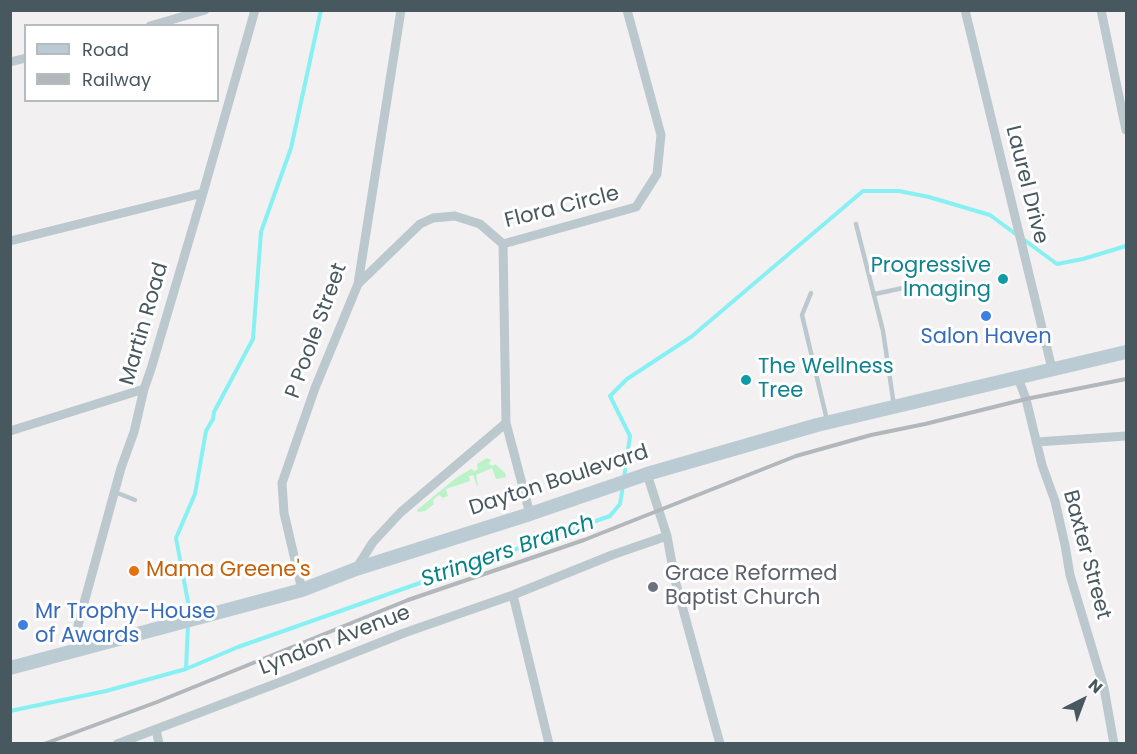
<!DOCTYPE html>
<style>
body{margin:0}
#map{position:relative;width:1137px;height:754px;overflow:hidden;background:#f3f0f1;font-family:Poppins,sans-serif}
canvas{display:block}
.frame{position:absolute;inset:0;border:12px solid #47585f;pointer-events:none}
.legend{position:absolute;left:24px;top:24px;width:195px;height:78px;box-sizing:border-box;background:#fff;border:2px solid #b5bcbf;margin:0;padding:8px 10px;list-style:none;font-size:18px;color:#47585f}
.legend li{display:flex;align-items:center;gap:12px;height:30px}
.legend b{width:30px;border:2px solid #b5bcbf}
.north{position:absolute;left:1053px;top:670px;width:60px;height:60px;-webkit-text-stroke:4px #fff;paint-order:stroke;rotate:42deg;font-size:16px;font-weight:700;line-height:24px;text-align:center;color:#47585f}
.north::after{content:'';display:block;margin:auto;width:21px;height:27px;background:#47585f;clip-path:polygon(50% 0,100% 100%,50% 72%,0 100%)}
</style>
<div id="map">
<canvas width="1137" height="754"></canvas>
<div class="frame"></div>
<ul class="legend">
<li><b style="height:8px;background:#bbcbd3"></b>Road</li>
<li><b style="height:8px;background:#b2b7bb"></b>Railway</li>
</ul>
<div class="north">N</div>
</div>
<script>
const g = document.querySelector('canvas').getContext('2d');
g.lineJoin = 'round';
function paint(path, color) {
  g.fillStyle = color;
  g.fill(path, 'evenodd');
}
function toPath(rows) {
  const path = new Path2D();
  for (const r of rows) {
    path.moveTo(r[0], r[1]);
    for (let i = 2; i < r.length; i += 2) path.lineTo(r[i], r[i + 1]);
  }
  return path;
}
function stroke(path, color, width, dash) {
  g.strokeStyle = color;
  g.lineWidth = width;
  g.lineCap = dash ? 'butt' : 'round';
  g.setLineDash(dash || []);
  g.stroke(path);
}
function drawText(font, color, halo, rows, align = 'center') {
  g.font = font + ' Poppins,sans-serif';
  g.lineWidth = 6;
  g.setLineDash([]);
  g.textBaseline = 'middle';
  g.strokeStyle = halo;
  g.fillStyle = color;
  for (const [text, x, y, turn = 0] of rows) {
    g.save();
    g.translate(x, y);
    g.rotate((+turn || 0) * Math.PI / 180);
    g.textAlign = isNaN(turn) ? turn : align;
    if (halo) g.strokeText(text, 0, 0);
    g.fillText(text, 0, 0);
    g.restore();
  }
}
paint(toPath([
 [487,458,491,460,489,464,493,466,495,464,505,473,506,477,496,479,492,468,476,475,478,486,477,486,473,475,469,476,470,481,446,489,448,496,443,498,439,495,433,500,434,504,425,511,418,512,417,510,456,478,471,469,475,471,478,469,477,464]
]), '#bcf2c7');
stroke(toPath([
 [1023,239,1057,264,1083,259,1126,246],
 [624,478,630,436,610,396,627,379,691,337,863,191,899,191,929,197,990,215,1017,235],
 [188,617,188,602,176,538,195,494,206,431,213,419,214,412,253,339,261,232,291,148,321,10],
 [186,669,188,624],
 [10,711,106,691,186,669,238,647,610,516,620,504,623,486]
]), '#87f0f2', 4);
stroke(toPath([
 [856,224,883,331,894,406],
 [811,293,802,315,827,420],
 [875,294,903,288],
 [115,492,135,500]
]), '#bbc8ce', 4.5);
stroke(toPath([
 [965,10,1052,369],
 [1101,10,1126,130],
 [150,26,205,10],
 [10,62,26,58],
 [10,241,203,193],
 [503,244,506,423,530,514],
 [358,284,420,224,433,218,455,216,480,224,503,244,636,207,657,174,661,135,627,10],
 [1018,378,1026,399,1042,465,1055,501,1065,545,1070,575,1104,688,1114,744],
 [10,431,144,389],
 [1036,442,1126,436],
 [647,474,667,536,675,580,720,744],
 [356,569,373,542,401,512,506,423],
 [302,590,284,513,282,483,315,388,358,284,401,10],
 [513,595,549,744],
 [83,649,78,625,121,468,134,432,144,389,151,369,203,193,255,10],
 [156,729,159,744],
 [117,744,283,681,404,633,513,595,612,555,667,536]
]), '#bbc8ce', 9);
stroke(toPath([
 [10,668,302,590,356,569,530,514,647,474,817,425,1126,352]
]), '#bbcbd3', 14);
stroke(toPath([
 [44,744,157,702,408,600,584,540,796,456,871,435,925,424,1026,399,1126,379]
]), '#b2b7bb', 4);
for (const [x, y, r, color] of [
 [1003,279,6,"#0f9aa8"],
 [986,316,6,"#3f7fe0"],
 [746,380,6,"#0f9aa8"],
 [134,571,6,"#e8710a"],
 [653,587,6,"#6b7280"],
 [23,625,6,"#3f7fe0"]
]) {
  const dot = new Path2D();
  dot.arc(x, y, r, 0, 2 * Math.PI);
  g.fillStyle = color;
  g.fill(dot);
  stroke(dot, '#fff', 2);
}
drawText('21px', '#47585f', '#fff', [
 ["Laurel Drive",1026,185,76],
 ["Flora Circle",562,208,-14],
 ["Martin Road",145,324,-74],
 ["P Poole Street",317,331,-70],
 ["Dayton Boulevard",559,481,-18],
 ["Baxter Street",1086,555,75],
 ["Lyndon Avenue",335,641,-21]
]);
drawText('21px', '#0d838f', '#fff', [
 ["Progressive",991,267],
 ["Imaging",991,291],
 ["The Wellness",758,368,"left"],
 ["Tree",758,392,"left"]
], 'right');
drawText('21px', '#366cbe', '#fff', [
 ["Salon Haven",986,338],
 ["Mr Trophy-House",35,613,"left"],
 ["of Awards",35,637,"left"]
]);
drawText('21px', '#c56008', '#fff', [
 ["Mama Greene's",146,571]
], 'left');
drawText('21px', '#5b616d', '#fff', [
 ["Grace Reformed",665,575],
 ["Baptist Church",665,599]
], 'left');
drawText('italic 22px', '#078284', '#fff', [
 ["Stringers Branch",508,552,-19]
]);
</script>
